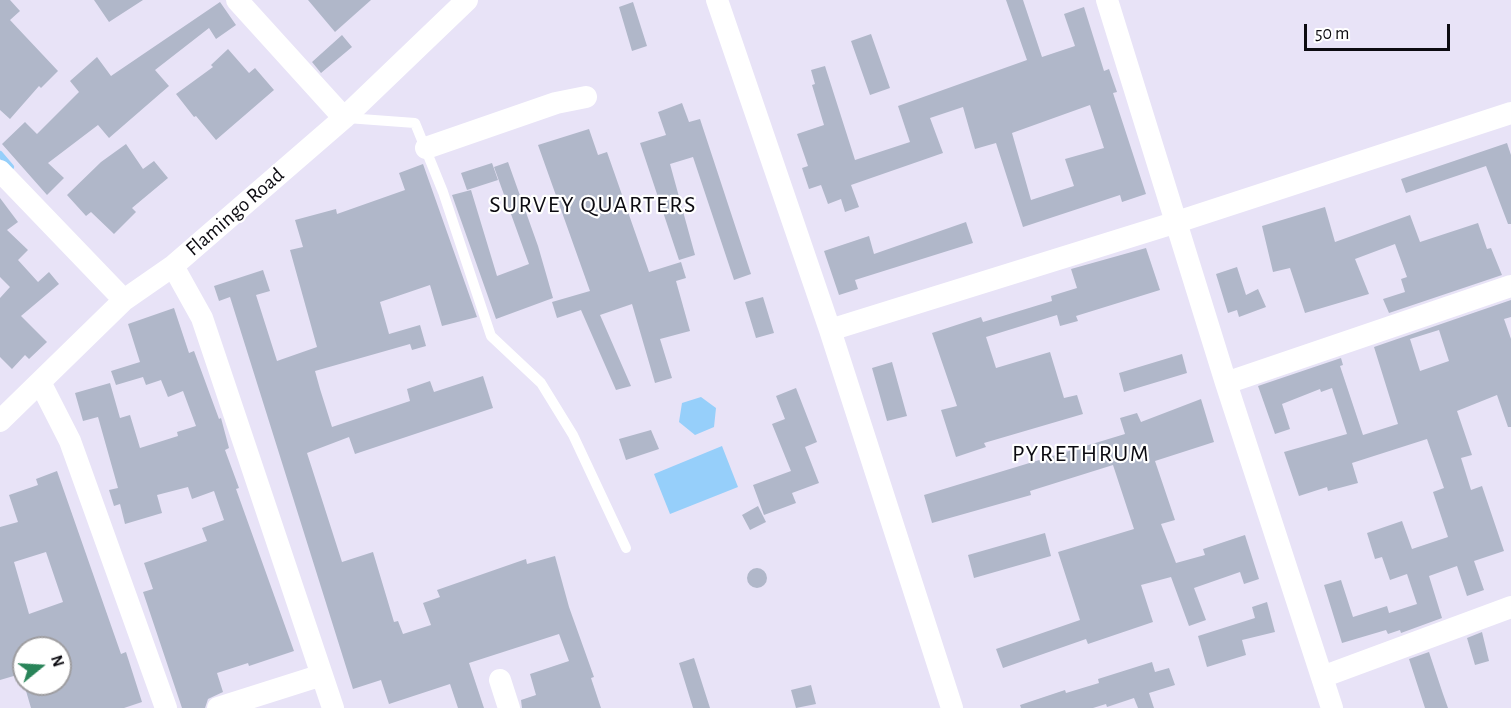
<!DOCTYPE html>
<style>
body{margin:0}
#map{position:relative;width:1511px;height:708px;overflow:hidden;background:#e8e3f7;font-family:"Alegreya Sans",sans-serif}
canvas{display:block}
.north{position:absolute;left:12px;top:636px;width:60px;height:60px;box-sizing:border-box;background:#fff;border:2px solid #9e9da0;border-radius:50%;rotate:72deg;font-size:16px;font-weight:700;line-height:24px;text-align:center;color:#0c0b11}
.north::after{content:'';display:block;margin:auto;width:21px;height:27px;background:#298459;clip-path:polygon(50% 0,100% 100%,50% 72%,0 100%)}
.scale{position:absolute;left:1304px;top:24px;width:146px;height:27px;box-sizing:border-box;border:3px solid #0c0b11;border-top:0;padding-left:8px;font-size:18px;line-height:21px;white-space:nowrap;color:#0c0b11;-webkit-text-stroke:4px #fff;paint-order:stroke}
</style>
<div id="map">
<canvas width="1511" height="708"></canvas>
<div class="north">N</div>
<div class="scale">50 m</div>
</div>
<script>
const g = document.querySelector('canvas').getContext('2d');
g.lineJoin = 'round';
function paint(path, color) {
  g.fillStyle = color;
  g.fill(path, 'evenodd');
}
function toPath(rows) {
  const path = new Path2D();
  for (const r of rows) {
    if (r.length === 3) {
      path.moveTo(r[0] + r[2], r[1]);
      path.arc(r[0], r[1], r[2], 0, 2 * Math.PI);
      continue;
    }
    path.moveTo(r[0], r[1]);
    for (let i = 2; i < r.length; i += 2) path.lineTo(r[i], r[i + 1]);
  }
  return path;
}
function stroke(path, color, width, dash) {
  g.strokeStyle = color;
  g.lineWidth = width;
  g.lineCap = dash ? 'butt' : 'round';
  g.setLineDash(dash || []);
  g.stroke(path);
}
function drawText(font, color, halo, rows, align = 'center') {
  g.font = font + ' "Alegreya Sans",sans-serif';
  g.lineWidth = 4.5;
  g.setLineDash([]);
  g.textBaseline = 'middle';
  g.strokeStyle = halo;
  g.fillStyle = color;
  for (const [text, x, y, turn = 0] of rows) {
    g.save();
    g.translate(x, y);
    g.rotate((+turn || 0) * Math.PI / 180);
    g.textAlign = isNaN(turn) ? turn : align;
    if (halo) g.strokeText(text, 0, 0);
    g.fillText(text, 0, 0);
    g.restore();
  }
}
paint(toPath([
 [701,397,716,408,714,427,695,435,679,422,682,403],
 [722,446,738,487,670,514,654,474]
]), '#96cffa');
stroke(toPath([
 [0,154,11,167]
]), '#96cffa', 6);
paint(toPath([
 [0,0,10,0,20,11,10,20,58,71,41,88,39,86,10,119,0,110],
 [94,0,143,0,109,22],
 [308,0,371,0,335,32],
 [1006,0,1023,0,1042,57,1075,46,1064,14,1084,7,1104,71,1109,69,1117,92,1113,93,1146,194,1122,202,1120,195,1023,227,996,143,975,149,963,107,930,118,943,153,851,185,859,207,845,212,841,199,828,204,821,185,809,189,802,168,808,166,797,134,824,125,812,85,815,84,811,70,825,66,855,160,910,142,898,106,1027,60],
 [1090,105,1104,148,1065,159,1074,186,1031,200,1012,133],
 [220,2,236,25,216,39,209,28,155,70,169,86,109,138,98,125,48,163,64,178,47,195,2,144,25,122,37,134,79,92,70,81,97,57,111,76],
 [633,2,647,46,632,51,619,7],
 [871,34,890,88,870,95,851,41],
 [342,35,352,47,321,73,312,62],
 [228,49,249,73,255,68,274,90,216,140,196,116,194,117,176,94,213,67,211,65],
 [682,103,689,122,700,119,751,274,734,280,693,157,670,164,695,255,679,260,640,143,666,135,658,112],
 [589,129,598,155,607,152,649,272,681,262,686,278,676,281,690,331,660,339,672,378,655,383,632,304,600,315,631,386,616,390,581,310,557,318,552,302,590,291,538,145],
 [1507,143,1511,155,1511,224,1508,224,1486,166,1406,193,1401,179],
 [126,144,143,169,154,161,168,178,132,208,136,212,114,234,91,212,86,216,67,195,101,162],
 [508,162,538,246,553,298,496,319,452,195,471,190,497,276,529,264,494,167],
 [492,163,498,180,467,190,461,173],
 [423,164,477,317,442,326,430,285,380,302,389,334,420,325,426,346,412,350,410,344,315,371,320,389,332,427,410,401,407,389,430,381,434,392,483,376,493,408,355,454,349,437,307,453,342,562,373,552,394,622,398,621,403,634,431,625,423,603,440,597,437,590,526,559,527,564,555,556,569,607,594,677,591,678,601,708,522,708,521,700,536,695,530,674,569,661,559,634,469,663,484,708,458,708,450,684,389,704,381,680,353,689,230,297,219,301,214,286,263,270,270,291,256,295,277,361,317,347,290,250,303,247,295,220,336,209,337,214,405,190,399,173],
 [0,198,18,222,7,230,28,250,18,260,38,282,49,272,59,284,21,316,47,342,29,359,25,355,12,369,0,357,0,298,10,287,0,277],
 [1325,207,1335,242,1410,215,1420,242,1478,223,1487,249,1491,248,1502,275,1389,313,1383,299,1405,292,1401,279,1407,277,1395,244,1355,259,1369,294,1305,313,1290,268,1273,272,1262,226],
 [966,222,973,243,855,280,858,289,839,295,824,251,869,236,874,254],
 [1146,248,1160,290,1076,316,1078,321,1060,326,1057,315,986,337,996,368,1050,352,1064,398,1077,395,1083,414,984,443,986,447,956,457,941,410,957,406,932,333,981,317,983,322,1052,301,1051,296,1077,288,1071,269],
 [1237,267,1246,295,1258,289,1266,307,1239,317,1237,310,1228,313,1216,274],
 [763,297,774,333,756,338,745,302],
 [1511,300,1511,317,1504,319,1511,339,1511,427,1508,427,1497,395,1457,411,1472,455,1461,458,1471,490,1482,486,1504,551,1474,561,1484,590,1467,596,1457,566,1429,576,1442,618,1401,633,1400,630,1388,634,1386,630,1342,643,1324,585,1341,580,1353,617,1387,606,1389,613,1417,604,1407,574,1390,580,1382,557,1375,559,1367,533,1402,521,1412,549,1448,537,1433,492,1444,488,1427,439,1352,463,1358,483,1328,491,1327,487,1299,496,1284,452,1347,434,1332,388,1321,392,1320,389,1282,404,1290,429,1275,434,1258,386,1341,358,1343,365,1340,366,1363,435,1398,424,1374,347],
 [1439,330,1449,361,1420,371,1410,339],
 [174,308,189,353,194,351,219,419,221,418,229,448,225,450,239,488,236,489,294,651,249,666,248,663,217,673,223,692,208,699,205,708,182,708,143,592,153,589,144,563,207,541,202,528,224,520,214,491,192,499,188,487,157,495,162,513,125,524,120,504,114,506,109,490,118,488,98,417,83,421,75,393,110,383,120,418,130,415,140,448,178,436,177,432,196,426,183,391,168,397,161,380,146,385,143,377,116,385,111,371,140,362,128,324],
 [1182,354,1187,373,1124,392,1119,373],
 [892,362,907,416,887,421,872,368],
 [796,388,817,442,805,447,819,483,792,493,796,503,764,515,753,485,791,471,772,424,785,419,776,396],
 [1201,399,1214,442,1155,461,1175,520,1161,524,1176,563,1205,555,1203,549,1245,535,1259,579,1244,584,1240,572,1194,588,1206,620,1189,626,1171,577,1141,585,1153,622,1088,644,1086,639,1003,668,996,649,1080,620,1058,552,1134,529,1113,465,1030,491,1031,495,932,523,924,495,1125,434,1120,418,1137,413,1141,422],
 [651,430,659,449,626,460,619,439],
 [57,471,121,654,126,652,142,702,124,708,31,708,24,684,60,684,60,681,66,679,60,648,24,648,24,673,0,680,0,527,18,522,9,495,38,485,36,479],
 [46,552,63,602,29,614,14,562],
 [758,506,766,522,750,530,742,515],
 [1045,533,1051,556,974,578,968,555],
 [757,578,10],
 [1267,602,1275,632,1242,640,1246,655,1207,667,1198,636,1255,618,1252,607],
 [1482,632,1489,661,1475,665,1467,638],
 [1429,652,1443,694,1448,708,1425,708,1409,659],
 [694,658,710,708,693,708,679,663],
 [1152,662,1155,672,1169,668,1175,685,1149,693,1154,708,1138,708,1134,698,1107,707,1106,704,1093,708,1021,708,1020,705,1065,690,1066,693,1099,683,1098,679],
 [811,685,816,704,796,708,791,690]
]), '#b0b7c9');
stroke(toPath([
 [347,118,415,123,443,192,491,336,541,383,573,435,626,548]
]), '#fff', 10);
stroke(toPath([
 [237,0,344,118],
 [717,0,830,330,952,708],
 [1107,0,1226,383,1332,708],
 [426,148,556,103,586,97],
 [0,171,124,300],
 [173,266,202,318,333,708],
 [830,330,1177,222,1511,113],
 [1226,383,1511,286],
 [41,384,70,441,166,708],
 [0,421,124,300,173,266,344,118,467,0],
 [1322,677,1511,607],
 [500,680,509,708],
 [218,708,322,675]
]), '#fff', 22);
drawText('21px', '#0c0b11', '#fff', [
 ["Flamingo Road",235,212,-41]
]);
g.letterSpacing = '1.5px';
drawText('24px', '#0c0b11', '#fff', [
 ["SURVEY QUARTERS",593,205],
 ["PYRETHRUM",1081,454]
]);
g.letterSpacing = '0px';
</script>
